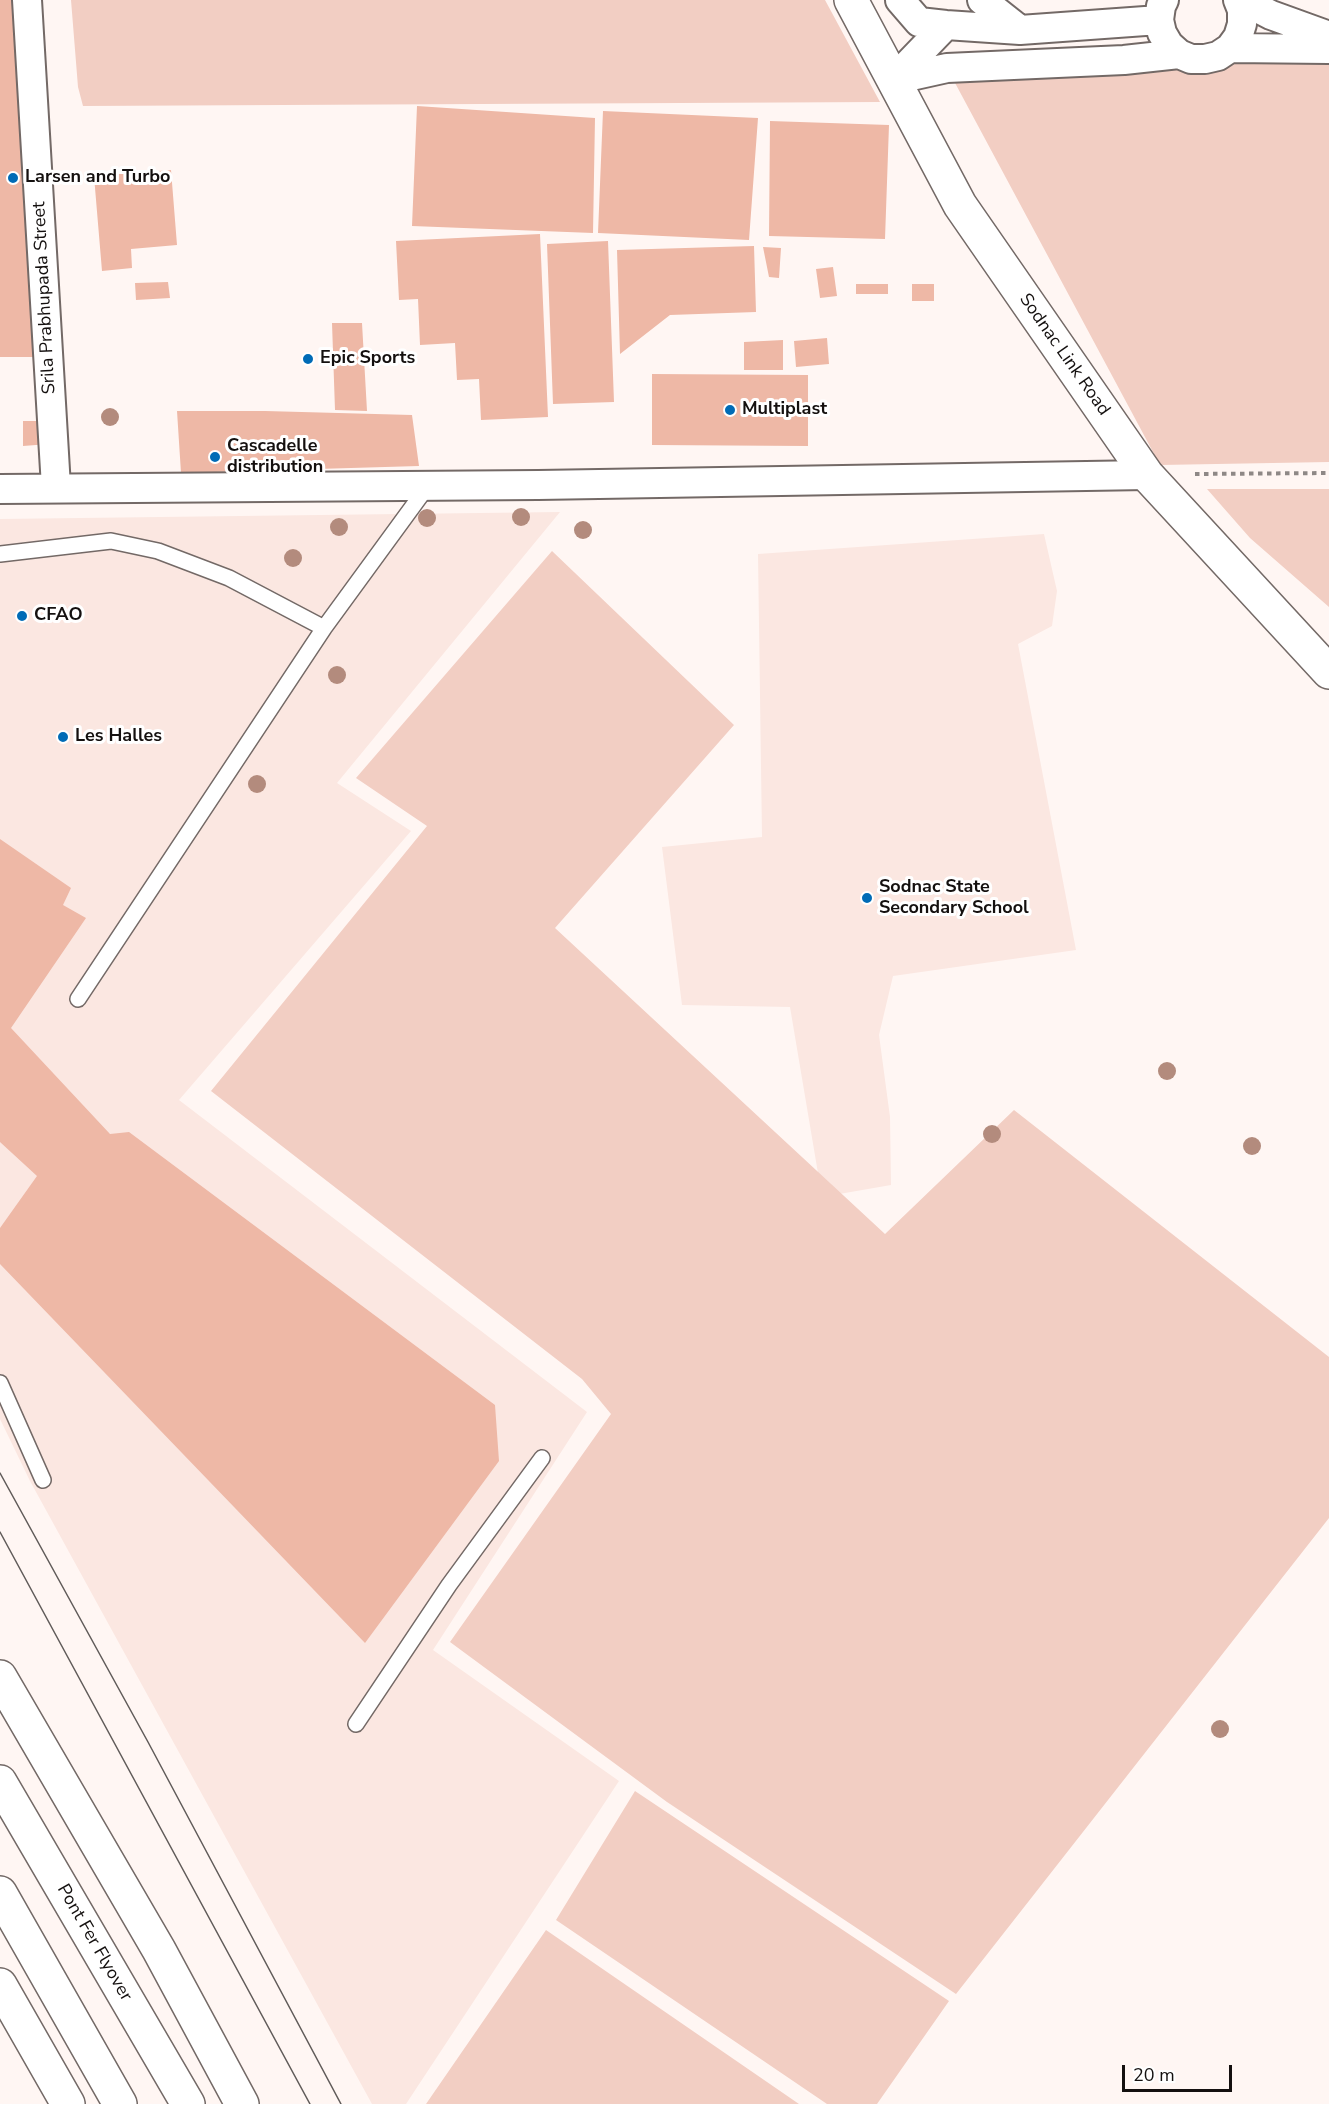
<!DOCTYPE html>
<style>
body{margin:0}
#map{position:relative;width:1329px;height:2104px;overflow:hidden;background:#fff6f3;font-family:"Nunito Sans",sans-serif}
canvas{display:block}
.scale{position:absolute;left:1122px;top:2065px;width:110px;height:27px;box-sizing:border-box;border:3px solid #14100f;border-top:0;padding-left:8px;font-size:18px;line-height:21px;white-space:nowrap;color:#14100f;-webkit-text-stroke:4px #fff;paint-order:stroke}
</style>
<div id="map">
<canvas width="1329" height="2104"></canvas>
<div class="scale">20 m</div>
</div>
<script>
const g = document.querySelector('canvas').getContext('2d');
g.lineJoin = 'round';
function paint(path, color) {
  g.fillStyle = color;
  g.fill(path, 'evenodd');
}
function toPath(rows) {
  const path = new Path2D();
  for (const r of rows) {
    path.moveTo(r[0], r[1]);
    for (let i = 2; i < r.length; i += 2) path.lineTo(r[i], r[i + 1]);
  }
  return path;
}
function stroke(path, color, width, dash) {
  g.strokeStyle = color;
  g.lineWidth = width;
  g.lineCap = dash ? 'butt' : 'round';
  g.setLineDash(dash || []);
  g.stroke(path);
}
function drawText(font, color, halo, rows, align = 'center') {
  g.font = font + ' "Nunito Sans",sans-serif';
  g.lineWidth = 6;
  g.setLineDash([]);
  g.textBaseline = 'middle';
  g.strokeStyle = halo;
  g.fillStyle = color;
  for (const [text, x, y, turn = 0] of rows) {
    g.save();
    g.translate(x, y);
    g.rotate((+turn || 0) * Math.PI / 180);
    g.textAlign = isNaN(turn) ? turn : align;
    if (halo) g.strokeText(text, 0, 0);
    g.fillText(text, 0, 0);
    g.restore();
  }
}
paint(toPath([
 [560,512,337,783,411,831,179,1100,587,1412,433,1650,619,1781,406,2104,372,2104,30,1481,0,1419,0,519],
 [1044,534,1057,591,1052,626,1018,644,1076,950,893,976,879,1035,890,1117,891,1185,822,1197,790,1007,682,1005,662,847,762,837,758,554]
]), '#fbe7e1');
paint(toPath([
 [71,0,825,0,880,102,83,106,78,87],
 [1329,59,1329,462,1160,465,947,68],
 [1207,489,1329,489,1329,607,1250,538],
 [552,551,734,725,555,928,885,1234,1014,1110,1329,1357,1329,1518,956,1994,667,1802,450,1642,611,1414,582,1379,211,1091,427,826,356,778],
 [635,1791,949,2001,877,2104,827,2104,556,1920],
 [546,1930,799,2104,426,2104]
]), '#f2cec3');
paint(toPath([
 [0,0,19,0,35,357,0,357],
 [417,106,595,118,593,233,412,226],
 [603,111,758,118,749,240,598,233],
 [770,121,889,125,885,239,769,236],
 [171,170,177,245,131,249,132,268,102,271,94,176],
 [540,234,548,417,481,420,479,379,457,380,455,343,420,345,418,299,399,300,396,241],
 [608,241,614,402,553,404,547,244],
 [754,246,756,312,670,315,620,354,617,250],
 [763,247,781,248,779,278,769,277],
 [833,267,837,296,820,298,816,269],
 [168,282,170,298,136,300,135,283],
 [856,284,888,284,888,294,856,294],
 [912,284,934,284,934,301,912,301],
 [332,323,362,323,367,411,335,410],
 [827,338,829,364,796,367,794,341],
 [783,340,783,370,744,370,744,342],
 [652,374,808,375,808,446,652,445],
 [177,411,265,411,412,415,419,466,181,473],
 [23,421,49,421,49,444,23,446],
 [0,839,71,888,63,905,86,918,11,1028,110,1134,129,1132,495,1405,499,1461,365,1643,0,1264,0,1228,37,1176,0,1142]
]), '#eeb8a6');
const lane = toPath([
 [0,554,111,541,158,551,229,578,324,628],
 [78,999,324,628,427,487],
 [0,1383,43,1480],
 [356,1724,449,1585,542,1458]
]);
const street = toPath([
 [27,0,56,487],
 [900,0,919,22,946,25,1020,30,1159,20],
 [982,0,1020,30],
 [1164,0,1161,6,1159,20,1162,33,1169,45,1179,54,1191,59,1205,59,1218,56,1230,48,1238,37,1242,24,1242,10,1238,0],
 [1242,0,1271,15,1329,36],
 [1230,48,1329,49],
 [893,80,947,68,1124,60,1179,54],
 [893,80,946,25],
 [0,489,538,485,1147,475]
]);
const secondary = toPath([
 [851,0,960,205,1147,475,1329,672]
]);
const highway = toPath([
 [0,1677,159,1950,242,2104],
 [0,1782,188,2104],
 [0,1893,120,2104],
 [0,1985,68,2104]
]);
stroke(lane, '#736966', 18);
stroke(street, '#736966', 32);
stroke(secondary, '#736966', 36);
stroke(highway, '#736966', 36);
stroke(toPath([
 [1195,474,1329,473]
]), '#8e8886', 4, [4.5, 4.5]);
stroke(lane, '#fff', 15);
stroke(street, '#fff', 28);
stroke(secondary, '#fff', 33);
stroke(highway, '#fff', 33);
stroke(toPath([
 [0,1473,148,1742,341,2104],
 [0,1532,310,2104]
]), '#605b59', 1.5);
g.fillStyle = '#b38b7d';
for (const [x, y] of [
 [110,417],
 [521,517],
 [427,518],
 [339,527],
 [583,530],
 [293,558],
 [337,675],
 [257,784],
 [1167,1071],
 [992,1134],
 [1252,1146],
 [1220,1729]
]) {
  g.beginPath();
  g.arc(x, y, 9, 0, 2 * Math.PI);
  g.fill();
}
for (const [x, y, r, color] of [
 [13,178,6,"#006bb6"],
 [308,359,6,"#006bb6"],
 [730,410,6,"#006bb6"],
 [215,457,6,"#006bb6"],
 [22,616,6,"#006bb6"],
 [63,737,6,"#006bb6"],
 [867,898,6,"#006bb6"]
]) {
  const dot = new Path2D();
  dot.arc(x, y, r, 0, 2 * Math.PI);
  g.fillStyle = color;
  g.fill(dot);
  stroke(dot, '#fff', 2);
}
drawText('bold 18px', '#14100f', '#fff', [
 ["Larsen and Turbo",25,178],
 ["Epic Sports",320,359],
 ["Multiplast",742,410],
 ["Cascadelle",227,447],
 ["distribution",227,468],
 ["CFAO",34,616],
 ["Les Halles",75,737],
 ["Sodnac State",879,888],
 ["Secondary School",879,909]
], 'left');
drawText('18px', '#14100f', '#fff', [
 ["Srila Prabhupada Street",45,298,-93],
 ["Sodnac Link Road",1064,355,55],
 ["Pont Fer Flyover",94,1943,60]
]);
</script>
